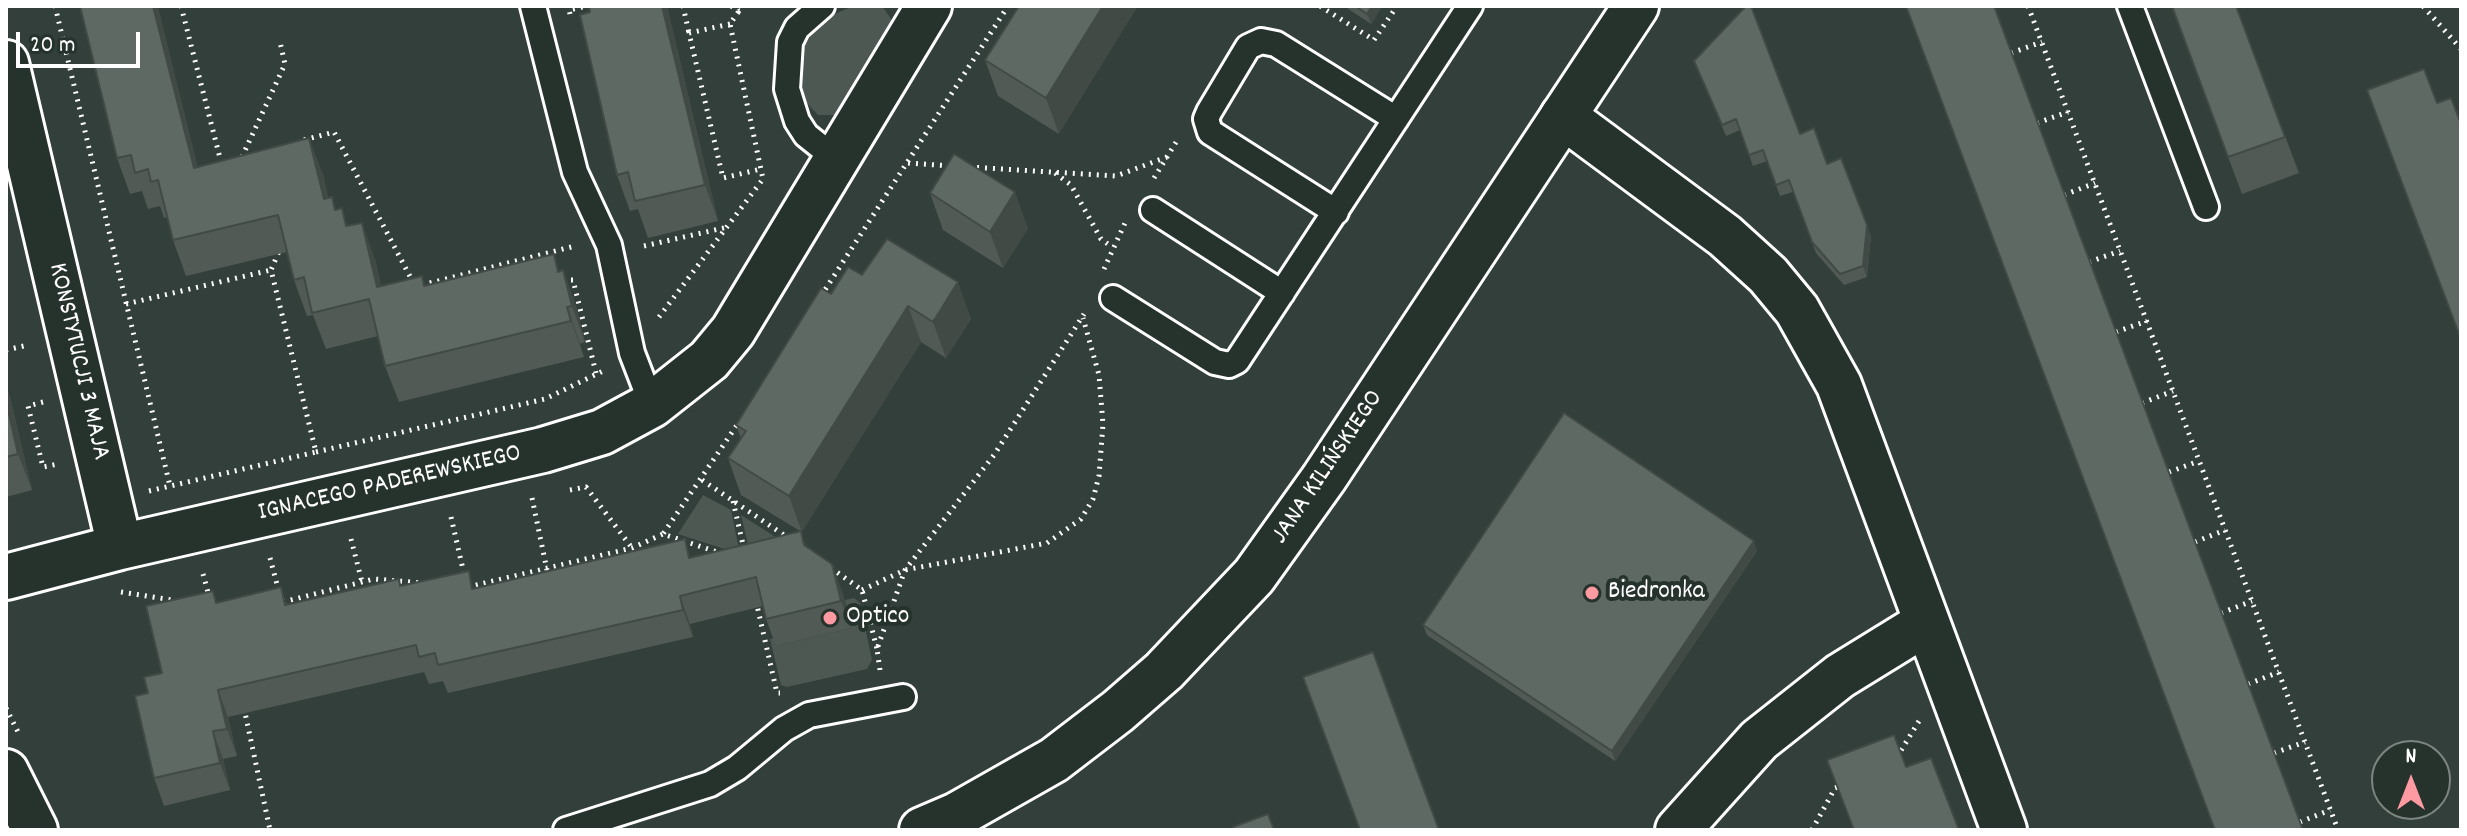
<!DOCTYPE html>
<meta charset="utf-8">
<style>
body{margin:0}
#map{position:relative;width:2467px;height:836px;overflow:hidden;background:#333f3a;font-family:Dekko,sans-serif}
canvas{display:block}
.frame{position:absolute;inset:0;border:8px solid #fff;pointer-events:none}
.north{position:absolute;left:2371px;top:740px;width:80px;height:80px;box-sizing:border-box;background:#26332d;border:2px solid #7d8581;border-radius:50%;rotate:0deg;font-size:22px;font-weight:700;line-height:32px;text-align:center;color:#fff}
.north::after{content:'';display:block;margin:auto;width:28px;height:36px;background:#ff9aa2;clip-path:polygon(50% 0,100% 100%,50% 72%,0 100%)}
.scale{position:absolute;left:16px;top:32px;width:124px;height:36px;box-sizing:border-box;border:4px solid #fff;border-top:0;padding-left:10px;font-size:24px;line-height:28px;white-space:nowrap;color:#fff;-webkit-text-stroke:6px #26332d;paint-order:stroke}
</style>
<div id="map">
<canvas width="2467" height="836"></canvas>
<div class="frame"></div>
<div class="north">N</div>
<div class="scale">20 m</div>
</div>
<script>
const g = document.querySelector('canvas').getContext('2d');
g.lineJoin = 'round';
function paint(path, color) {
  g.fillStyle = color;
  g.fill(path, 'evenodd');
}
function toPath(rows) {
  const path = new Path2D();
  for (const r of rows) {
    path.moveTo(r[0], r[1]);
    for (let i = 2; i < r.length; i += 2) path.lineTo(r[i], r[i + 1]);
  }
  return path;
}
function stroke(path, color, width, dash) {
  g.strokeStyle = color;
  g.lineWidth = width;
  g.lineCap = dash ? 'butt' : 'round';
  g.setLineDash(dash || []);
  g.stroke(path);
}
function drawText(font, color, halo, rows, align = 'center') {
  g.font = font + ' Dekko,sans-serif';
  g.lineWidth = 8;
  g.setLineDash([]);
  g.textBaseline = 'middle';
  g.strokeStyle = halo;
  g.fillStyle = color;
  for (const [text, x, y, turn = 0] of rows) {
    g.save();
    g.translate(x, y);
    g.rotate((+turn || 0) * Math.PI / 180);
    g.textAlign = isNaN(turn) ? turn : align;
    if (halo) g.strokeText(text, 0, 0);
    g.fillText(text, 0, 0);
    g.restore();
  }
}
paint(toPath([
 [853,6,882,6,893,22,894,30,840,115,818,115,803,99,798,75,801,51,821,20],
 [703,495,731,510,740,554,678,534],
 [741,515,807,557,754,570],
 [854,598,860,603,872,660,867,669,787,687,781,685,770,639,774,638,776,646,851,628,845,600]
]), '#4d5853');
const service = toPath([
 [533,6,575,172,609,245,632,353,652,405],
 [822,6,797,28,790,42,787,89,797,121,806,135,836,159],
 [2130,6,2206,207],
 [1153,210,1282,293],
 [1336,212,1210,132,1206,119,1209,112,1248,47,1261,41,1276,44,1396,119],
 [1113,298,1215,362,1229,365,1237,361,1470,6],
 [566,830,710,784,737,768,784,729,809,715,903,697]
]);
const minor = toPath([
 [6,63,120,547],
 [1563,116,1725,236,1768,275,1797,310,1839,385,2004,830],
 [6,577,120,547,543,450,602,432,652,405,709,360,733,331,929,6],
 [6,772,35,830],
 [1678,830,1759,740,1840,676,1926,623]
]);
const secondary = toPath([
 [922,830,957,815,1054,760,1118,711,1164,671,1254,576,1324,478,1636,6]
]);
stroke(service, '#fff', 30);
stroke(minor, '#fff', 50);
stroke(secondary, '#fff', 50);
stroke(toPath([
 [55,6,170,486],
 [181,6,221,162],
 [683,6,689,33],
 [731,6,739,11,743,6],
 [1320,6,1374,40,1397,6],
 [2028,6,2338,830],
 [2423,6,2461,49],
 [570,14,569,10,587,6],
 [730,24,689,33,723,178,761,169],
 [2011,53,2042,42],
 [2037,123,2068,112],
 [304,140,334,132,414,284],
 [242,157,285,64,280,42],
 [908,163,951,166],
 [969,167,1116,176,1167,157],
 [1055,173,1071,185,1101,239,1112,247],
 [1154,178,1178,139],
 [2064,195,2095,183],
 [644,246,728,227],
 [2089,262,2120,251],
 [1104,269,1125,223],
 [563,280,573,280,596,373],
 [422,285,575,246],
 [821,296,1008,6],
 [126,304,271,270],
 [659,317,763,179,730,24,739,11],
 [2116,332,2147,321],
 [6,350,28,345],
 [43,402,28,406,43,467,58,464],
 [2142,403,2173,391],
 [316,452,545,399,603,371],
 [2169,472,2199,461],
 [702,480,787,537],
 [570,490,586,487,632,548],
 [149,491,316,452,271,270,280,249],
 [532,498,547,570],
 [733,501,744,549],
 [451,517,465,578],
 [351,539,362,582],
 [2195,542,2225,530],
 [723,554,663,534,739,422],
 [270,558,279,592],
 [831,568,862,590,877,649],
 [203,574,209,596],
 [468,587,632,548,663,534],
 [862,590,905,570,1047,543,1081,519,1093,499,1099,476,1103,424,1099,375,1083,318],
 [121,592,179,601],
 [756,601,777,693,780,693],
 [283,602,374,579,422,583],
 [2221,613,2252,601],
 [880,670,877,649,905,570,994,455,1084,314],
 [2248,684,2279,672],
 [6,708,18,732],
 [244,708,270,830],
 [2274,753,2305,742],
 [1897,757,1919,721],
 [2300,822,2330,810],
 [1812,830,1835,788,1841,786]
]), '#fff', 5, [2, 6]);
stroke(service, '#26332d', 24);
stroke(minor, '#26332d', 44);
stroke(secondary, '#26332d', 44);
paint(toPath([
 [80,6,198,167,323,174,328,198,348,226,375,259,381,286,422,276,425,286,563,270,576,307,585,342,580,344,584,357,399,402,385,366,378,336,326,349,313,315,307,316,294,280,287,252,186,276,173,240,167,217,164,218,160,206,148,209,142,191,130,194,117,158],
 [589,6,667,6,718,221,648,238,638,209,630,211,617,175],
 [1019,6,1059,134,998,96,985,60],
 [1344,6,1382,6,1371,24],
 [2171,6,2236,6,2299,173,2242,194],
 [1694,61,1800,134,1827,164,1871,236,1867,277,1844,285,1816,253,1793,192,1780,196,1767,161,1753,166,1740,130,1726,136],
 [930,193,1028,228,1003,268,943,230],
 [862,275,971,319,946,358,921,342,801,532,806,547,842,591,851,628,776,646,766,619,763,606,690,624,693,637,448,693,443,681,429,684,424,672,228,717,237,756,223,759,230,790,164,806,154,778,148,693,162,673,213,591,217,603,287,605,399,579,401,586,475,588,691,558,800,531,741,495,728,458,741,438,736,425,831,294],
 [6,387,10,397,32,490,6,497],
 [1757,551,1615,761,1427,635,1423,625]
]), '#525a56');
paint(toPath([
 [153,6,158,6,207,204,194,168],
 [662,6,667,6,718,221,705,185],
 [1103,6,1138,6,1059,134,1046,98],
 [1372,6,1382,6,1371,24,1367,14],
 [309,138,323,174,337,235,324,199],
 [1015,192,1028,228,1003,268,990,232],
 [362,223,375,259,390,323,377,287],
 [1867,225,1871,236,1867,277,1863,266],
 [563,270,576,307,585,342,572,306],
 [958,282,971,319,946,358,933,322],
 [908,306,921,342,802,532,789,496],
 [567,307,580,344,584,357,571,321],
 [6,387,10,397,32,490,18,454,6,401],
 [1754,541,1757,551,1615,761,1612,751],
 [832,564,842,591,851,628,841,601],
 [680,596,690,624,693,637,683,610],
 [218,690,228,717,237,756,227,729],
 [213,731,223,759,230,790,220,763]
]), '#424a46');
const building = toPath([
 [80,6,153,6,194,168,309,138,324,199,332,197,335,210,342,208,346,226,362,223,377,287,422,276,424,286,554,254,558,272,563,270,572,306,567,307,571,321,385,366,369,299,312,313,304,277,294,280,278,215,173,240,158,180,151,182,148,169,135,173,131,155,117,158,80,6],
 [589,6,662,6,705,185,635,201,628,172,617,175,580,15,590,12,589,6],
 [1019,6,1103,6,1046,98,985,60,1019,6],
 [1355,6,1372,6,1367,14,1355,6],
 [1746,6,1751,6,1800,134,1814,128,1827,164,1841,158,1867,225,1863,266,1840,274,1812,242,1789,180,1776,185,1763,150,1749,155,1736,119,1722,125,1694,61,1746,6],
 [1906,6,1994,6,2303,830,2215,830,1906,6],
 [2172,6,2236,6,2285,137,2228,157,2172,6],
 [2424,69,2437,103,2451,98,2461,124,2461,339,2367,90,2424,69],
 [954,154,1015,192,990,232,930,193,954,154],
 [887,239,958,282,933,322,908,306,789,496,728,458,746,431,736,425,821,288,831,294,848,267,862,275,887,239],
 [6,401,18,454,6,457,6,401],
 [1564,413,1754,541,1612,751,1423,625,1564,413],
 [801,531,804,545,832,564,841,601,766,619,756,577,680,596,683,610,438,665,435,653,419,657,416,645,218,690,227,729,213,731,220,763,154,778,135,696,148,693,144,677,162,673,146,606,213,591,216,603,281,587,285,605,399,579,400,586,469,571,472,589,685,539,689,558,801,531],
 [1373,652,1439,830,1360,830,1303,677,1373,652],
 [1894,735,1906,767,1931,758,1959,830,1854,830,1827,760,1894,735],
 [1268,814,1274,830,1234,830,1233,827,1268,814]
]);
paint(building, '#5f6964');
stroke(building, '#424a46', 2);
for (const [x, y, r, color] of [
 [1592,593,8,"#ff9aa2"],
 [830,618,8,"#ff9aa2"]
]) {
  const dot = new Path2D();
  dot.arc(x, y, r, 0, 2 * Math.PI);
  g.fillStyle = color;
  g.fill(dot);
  stroke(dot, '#26332d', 3);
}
drawText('26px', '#fff', '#26332d', [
 ["KONSTYTUCJI 3 MAJA",77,362,77],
 ["JANA KILIŃSKIEGO",1329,468,-56],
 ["IGNACEGO PADEREWSKIEGO",390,485,-13]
]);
drawText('26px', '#fff', '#26332d', [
 ["Biedronka",1608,593],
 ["Optico",846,618]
], 'left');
</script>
